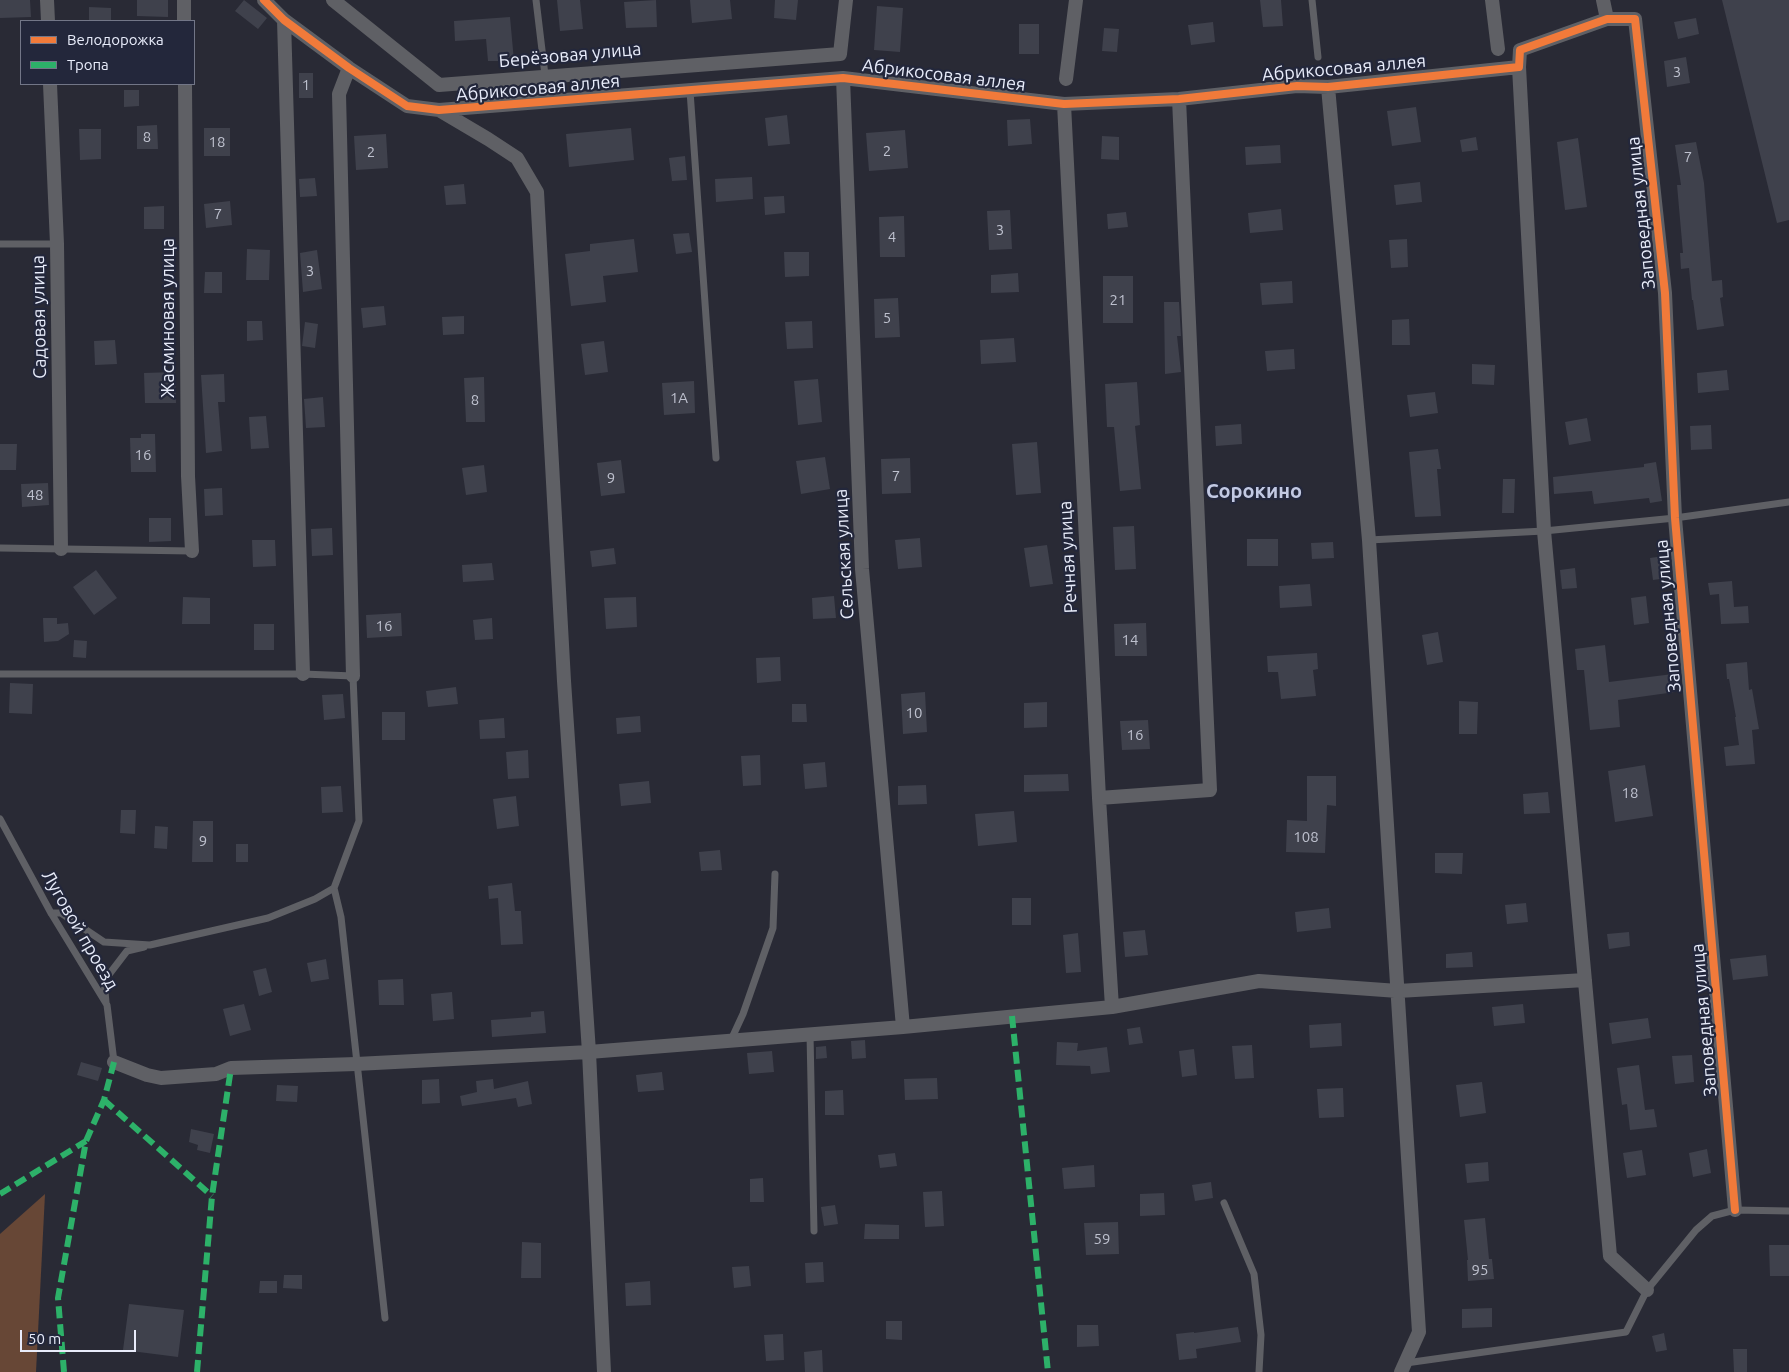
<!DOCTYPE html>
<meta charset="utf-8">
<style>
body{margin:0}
#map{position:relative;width:1789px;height:1372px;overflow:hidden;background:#292a35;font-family:Ubuntu,sans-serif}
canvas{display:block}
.legend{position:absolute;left:20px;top:20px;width:175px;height:65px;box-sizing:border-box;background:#23273b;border:1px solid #727687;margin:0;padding:6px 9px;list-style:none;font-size:15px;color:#e8ecfa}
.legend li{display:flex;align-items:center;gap:10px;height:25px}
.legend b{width:25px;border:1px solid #727687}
.scale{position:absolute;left:20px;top:1330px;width:116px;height:22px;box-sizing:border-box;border:2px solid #e8ecfa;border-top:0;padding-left:6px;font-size:15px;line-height:18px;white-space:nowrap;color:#e8ecfa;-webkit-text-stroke:4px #23273b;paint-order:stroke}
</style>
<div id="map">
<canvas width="1789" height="1372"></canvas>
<ul class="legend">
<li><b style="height:6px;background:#f17a3a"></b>Велодорожка</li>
<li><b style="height:6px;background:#2db169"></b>Тропа</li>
</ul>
<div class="scale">50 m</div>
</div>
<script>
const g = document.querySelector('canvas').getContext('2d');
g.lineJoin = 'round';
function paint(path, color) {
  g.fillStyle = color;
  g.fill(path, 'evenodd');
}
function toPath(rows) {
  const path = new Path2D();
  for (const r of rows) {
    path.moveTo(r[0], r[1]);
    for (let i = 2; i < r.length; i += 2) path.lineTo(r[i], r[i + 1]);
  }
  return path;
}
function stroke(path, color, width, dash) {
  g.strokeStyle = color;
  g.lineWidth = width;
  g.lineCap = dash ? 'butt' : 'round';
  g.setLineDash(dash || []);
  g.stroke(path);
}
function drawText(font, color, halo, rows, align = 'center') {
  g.font = font + ' Ubuntu,sans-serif';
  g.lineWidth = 4.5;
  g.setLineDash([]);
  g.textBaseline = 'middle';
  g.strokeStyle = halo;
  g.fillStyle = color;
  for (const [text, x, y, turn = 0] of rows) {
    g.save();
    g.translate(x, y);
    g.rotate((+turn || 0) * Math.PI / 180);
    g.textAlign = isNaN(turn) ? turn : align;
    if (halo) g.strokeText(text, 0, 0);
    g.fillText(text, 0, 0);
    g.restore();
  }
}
paint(toPath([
 [45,1194,36,1372,0,1372,0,1234]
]), '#674736');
paint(toPath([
 [0,0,30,0,31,17,0,18],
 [137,0,168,0,168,17,137,16],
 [244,0,267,18,258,29,235,11],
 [557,0,580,0,583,29,560,31],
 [656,0,657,27,626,28,624,2],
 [690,0,730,0,732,19,692,23],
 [775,0,798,0,796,20,774,18],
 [1260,0,1281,0,1283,26,1263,27],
 [1722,0,1789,0,1789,220,1777,223],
 [877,6,903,8,900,52,874,50],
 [89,7,111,8,111,21,89,21],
 [510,17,514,61,488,61,486,39,455,41,454,21],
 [1696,18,1699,34,1678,39,1674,22],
 [1213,22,1215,42,1191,45,1188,25],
 [1019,24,1039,24,1039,54,1019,54],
 [1104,28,1119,29,1117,52,1102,51],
 [1686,57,1690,83,1667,87,1664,61],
 [299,73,313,73,313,98,299,98],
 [124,90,139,90,139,106,124,107],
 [1416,107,1421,142,1392,146,1387,111],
 [787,115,790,144,768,146,765,118],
 [1030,119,1032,144,1008,146,1007,120],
 [157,125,158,149,137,149,137,126],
 [204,128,230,128,230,156,204,156],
 [631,128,634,160,569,167,566,134],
 [79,129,101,129,101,159,80,160],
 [905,130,908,168,869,171,866,133],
 [386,134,388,168,356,170,354,136],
 [1102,136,1119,137,1119,160,1101,159],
 [1476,137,1478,150,1462,152,1460,140],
 [1578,138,1587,207,1565,210,1557,142],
 [1696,142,1704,183,1712,281,1722,280,1723,297,1720,298,1724,326,1697,330,1693,300,1692,300,1689,268,1681,269,1680,253,1683,253,1677,185,1681,185,1675,145],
 [1280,145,1281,163,1246,165,1245,147],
 [685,156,687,180,672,181,669,158],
 [752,177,753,199,716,202,715,179],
 [315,178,317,196,300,197,299,179],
 [1420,182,1422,202,1396,205,1394,185],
 [464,184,466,204,446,205,444,186],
 [784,196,785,213,765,215,764,197],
 [230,201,232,225,206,228,204,204],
 [164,206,164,229,144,229,144,207],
 [1281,209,1283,230,1250,233,1248,213],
 [1010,210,1012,249,989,250,987,211],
 [1126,212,1128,227,1108,229,1107,214],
 [904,216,905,257,880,257,879,217],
 [689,233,692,252,676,254,673,234],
 [634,239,638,272,603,276,606,302,571,306,565,254,590,251,590,244],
 [1407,239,1408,267,1391,268,1389,240],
 [247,249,270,250,269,280,246,280],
 [317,250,322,289,303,292,300,253],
 [784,252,809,252,809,276,785,277],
 [205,272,222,272,222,293,204,293],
 [1018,273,1019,292,991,293,991,275],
 [1103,276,1133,276,1133,323,1103,323],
 [1292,281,1293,303,1262,305,1260,283],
 [898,298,900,337,875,338,874,299],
 [1164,302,1179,302,1181,336,1177,336,1181,372,1165,374],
 [384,306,386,325,363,328,361,308],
 [464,316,464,334,443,335,442,317],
 [1409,319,1410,345,1392,345,1392,320],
 [247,321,262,321,263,340,247,341],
 [812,321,813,348,787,349,785,322],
 [305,322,318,324,315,348,302,346],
 [1014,338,1016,362,981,364,980,340],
 [115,340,117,364,95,365,94,341],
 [604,341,608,372,585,375,581,344],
 [1294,349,1295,369,1267,371,1265,351],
 [1472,364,1495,365,1494,385,1472,384],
 [1727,370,1729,390,1698,393,1697,373],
 [175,372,176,403,145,403,144,373],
 [224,374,225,402,218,402,222,451,206,453,201,375],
 [484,377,485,422,466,422,464,378],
 [818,379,822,422,798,425,794,381],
 [694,381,695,413,664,415,662,383],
 [1137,382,1140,425,1135,426,1141,489,1120,491,1114,427,1107,427,1105,384],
 [1435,392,1438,413,1410,417,1407,395],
 [323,397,325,427,306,428,304,399],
 [266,416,269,448,251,449,249,417],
 [1587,418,1591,441,1569,445,1565,422],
 [1241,424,1242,444,1216,446,1215,426],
 [1711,425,1712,449,1691,450,1690,426],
 [141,434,155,434,156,472,131,472,130,438,141,438],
 [1037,442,1041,493,1016,495,1012,444],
 [0,444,17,444,16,470,0,470],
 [1438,449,1441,469,1437,469,1441,516,1415,517,1409,452],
 [825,457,830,489,801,494,796,461],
 [910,458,911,493,882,494,881,459],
 [621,460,625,493,601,496,597,463],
 [1656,462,1662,501,1650,503,1649,498,1594,504,1592,491,1554,494,1553,477,1644,467,1644,464],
 [484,465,487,492,466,495,462,468],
 [1503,479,1515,479,1514,513,1502,513],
 [48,483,49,505,22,507,21,484],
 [222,488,223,515,205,516,204,489],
 [149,518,171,518,171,541,149,542],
 [1134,526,1136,569,1115,570,1113,527],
 [332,528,333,555,312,556,311,529],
 [920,538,922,567,898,569,895,540],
 [1247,539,1278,539,1278,566,1247,566],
 [252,540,275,540,276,566,253,567],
 [1333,542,1334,558,1312,559,1311,543],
 [1047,545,1053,584,1030,587,1024,548],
 [614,548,616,564,592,567,590,551],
 [1664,556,1667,578,1653,580,1650,558],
 [492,563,494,580,463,582,462,565],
 [1575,568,1577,588,1562,589,1560,570],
 [96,570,117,598,94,615,73,587],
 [1732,581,1734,607,1748,606,1749,623,1721,624,1719,594,1710,595,1708,583],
 [1310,584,1312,606,1280,608,1279,586],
 [834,596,836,618,813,619,812,598],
 [1646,596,1649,623,1634,625,1631,598],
 [183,597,210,598,210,624,182,624],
 [636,597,637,627,606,629,604,598],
 [401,613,402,636,367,638,366,615],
 [43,618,57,618,57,624,68,623,69,634,58,641,44,642],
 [492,618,493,639,475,640,473,620],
 [1146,623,1147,656,1115,656,1114,624],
 [254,624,274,624,274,650,254,650],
 [1438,632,1443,662,1427,665,1422,635],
 [74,640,87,641,86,658,73,657],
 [1605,645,1609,682,1673,674,1675,692,1618,700,1620,727,1590,730,1584,670,1577,670,1575,649],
 [1317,653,1318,669,1313,670,1316,696,1281,699,1278,672,1268,672,1267,656],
 [780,657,781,681,757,683,756,658],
 [1747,662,1749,690,1752,689,1759,729,1752,730,1755,764,1726,766,1724,747,1739,745,1735,717,1736,717,1729,679,1727,679,1726,664],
 [10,683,33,684,32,714,9,713],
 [456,687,458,704,428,707,426,691],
 [925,692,927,732,903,734,901,694],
 [343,694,345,718,324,720,322,695],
 [1459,701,1478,702,1477,734,1459,734],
 [1047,702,1047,727,1024,728,1024,703],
 [792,704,806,704,807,722,792,722],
 [382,712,405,712,405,740,382,740],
 [640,716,641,732,617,734,616,718],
 [504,718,505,738,480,739,479,720],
 [1148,720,1150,749,1122,750,1120,721],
 [528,750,529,778,508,779,506,752],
 [760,755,761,785,743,786,741,756],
 [825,762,827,787,805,789,803,764],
 [1645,765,1653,816,1615,822,1608,771],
 [1068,774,1069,791,1024,792,1024,775],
 [1307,776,1336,776,1336,806,1327,805,1325,853,1286,852,1287,820,1307,821],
 [649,781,651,803,621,806,619,784],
 [926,785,927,804,898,805,898,786],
 [341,786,343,812,322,813,321,787],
 [1548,792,1550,813,1524,814,1523,794],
 [516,796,519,826,497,829,493,799],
 [121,810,136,810,135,834,120,833],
 [1014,811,1017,842,978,846,975,814],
 [193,821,213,821,213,862,192,862],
 [155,826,168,827,167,849,154,848],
 [236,844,248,844,248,862,236,862],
 [720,850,722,870,701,871,699,852],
 [1435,853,1463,853,1462,874,1435,873],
 [512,883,515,911,521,911,523,944,501,945,498,898,489,899,488,886],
 [1012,898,1031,898,1031,925,1012,925],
 [1526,903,1528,922,1507,924,1505,905],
 [1329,908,1331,928,1297,932,1295,912],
 [1145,930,1148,955,1125,957,1123,932],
 [1629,932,1630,946,1609,949,1607,934],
 [1078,933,1081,972,1066,973,1063,935],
 [1472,952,1473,967,1446,968,1446,954],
 [1766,955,1768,976,1733,980,1730,959],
 [326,959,329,979,311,982,307,963],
 [266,968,272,992,259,996,253,971],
 [403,979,404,1005,379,1005,378,980],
 [452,992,454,1019,433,1021,431,994],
 [244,1004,251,1030,230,1036,223,1009],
 [1523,1004,1525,1023,1494,1026,1492,1007],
 [544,1011,546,1033,492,1037,491,1020,531,1017,531,1012],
 [1648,1018,1651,1038,1612,1044,1609,1023],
 [1341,1023,1342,1046,1310,1048,1309,1025],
 [1140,1027,1143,1043,1129,1045,1127,1029],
 [865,1040,866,1058,852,1059,851,1041],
 [1057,1042,1078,1043,1077,1051,1107,1047,1110,1072,1091,1074,1090,1066,1056,1065],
 [1252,1045,1254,1078,1235,1079,1232,1046],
 [826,1046,827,1058,816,1059,816,1047],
 [1194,1049,1197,1075,1182,1077,1179,1051],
 [772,1051,774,1072,749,1074,747,1053],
 [1692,1055,1694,1082,1675,1084,1672,1056],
 [81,1062,102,1068,98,1081,77,1075],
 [1639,1065,1645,1110,1654,1109,1657,1127,1630,1130,1627,1104,1622,1105,1617,1068],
 [662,1072,664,1090,638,1092,636,1075],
 [937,1078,938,1099,905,1100,904,1079],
 [439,1079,440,1103,422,1104,422,1080],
 [493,1079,494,1089,528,1081,532,1104,518,1107,516,1098,462,1106,460,1096,477,1092,476,1081],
 [1482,1082,1486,1113,1460,1117,1456,1085],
 [277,1085,298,1086,297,1102,276,1101],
 [1343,1088,1344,1117,1319,1118,1317,1089],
 [843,1090,844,1115,825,1115,825,1091],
 [191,1129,214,1134,210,1153,197,1150,198,1145,189,1142],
 [1707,1149,1711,1173,1693,1177,1689,1153],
 [1642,1150,1646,1175,1627,1178,1623,1153],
 [895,1153,897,1166,880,1168,878,1155],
 [1488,1162,1489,1181,1467,1183,1465,1164],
 [1094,1165,1095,1187,1064,1189,1062,1168],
 [763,1178,764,1202,750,1202,750,1179],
 [1211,1182,1213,1198,1195,1201,1192,1185],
 [942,1191,944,1226,925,1227,923,1192],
 [1164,1193,1165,1215,1140,1216,1140,1194],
 [835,1205,838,1224,824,1226,821,1207],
 [1485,1218,1489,1259,1492,1259,1494,1279,1468,1281,1467,1260,1468,1260,1464,1220],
 [1118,1222,1119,1254,1086,1255,1084,1223],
 [865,1224,899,1225,899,1239,864,1239],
 [522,1242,541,1243,541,1278,521,1278],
 [1769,1245,1789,1245,1789,1276,1770,1276],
 [823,1262,824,1282,806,1283,805,1263],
 [749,1266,751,1286,734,1288,732,1267],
 [284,1275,302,1275,302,1289,283,1288],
 [260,1281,277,1281,277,1293,259,1293],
 [650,1281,651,1305,626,1306,625,1283],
 [129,1304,184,1310,178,1357,123,1350],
 [1492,1308,1492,1327,1462,1328,1462,1309],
 [886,1321,902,1321,902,1340,886,1339],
 [1077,1325,1098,1325,1099,1346,1077,1347],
 [1238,1327,1241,1342,1196,1349,1197,1358,1179,1360,1176,1334,1194,1332,1194,1333],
 [1664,1333,1667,1350,1656,1352,1652,1336],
 [783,1334,784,1360,766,1361,764,1335],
 [1733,1349,1747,1349,1747,1372,1734,1372],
 [822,1350,823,1372,805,1372,804,1352]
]), '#3f414c');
stroke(toPath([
 [536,0,545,75],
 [1312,0,1318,57],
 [690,91,716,458],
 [0,244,57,244],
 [1369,540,1544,531,1675,518,1789,502],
 [0,548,192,551],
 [0,674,303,674,353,676,359,821,334,888,341,917,385,1318],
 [0,819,51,913,107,1005,114,1062],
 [51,913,61,913,104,942,150,945,268,918,315,899,334,888],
 [106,1002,104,981,127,951,144,947],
 [810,1034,814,1231],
 [731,1040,743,1014,773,928,775,874],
 [1224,1203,1254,1274,1261,1335,1259,1372],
 [1406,1363,1626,1332,1647,1290,1696,1230,1712,1216,1735,1210,1789,1211]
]), '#5f6065', 7);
stroke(toPath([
 [47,0,48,21],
 [184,0,184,21],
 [264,0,284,20,349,68,407,106,439,110,843,78,1064,104,1179,99,1297,86,1328,87,1519,67,1520,50,1607,19,1635,19,1665,293,1675,518,1735,1210],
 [333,0,439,85,840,54,846,0],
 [1492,0,1498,49],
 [1603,0,1607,19],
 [284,20,303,674],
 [1519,67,1544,531,1610,1256,1647,1290],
 [349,68,339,94,353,676],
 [843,78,862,569,903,1027],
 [1066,79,1076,0],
 [50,84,57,244,61,549],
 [185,84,188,476,192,551],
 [1328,87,1369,540,1419,1332,1401,1372],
 [1064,104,1099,798,1112,1007],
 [439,110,488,139,517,158,537,192,564,681,589,1052,604,1372],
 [1099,798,1210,790,1179,99],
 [114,1062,147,1075,161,1078,216,1074,231,1068,356,1064,589,1052,903,1027,1112,1007,1259,981,1398,991,1585,980]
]), '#5f6065', 14);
stroke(toPath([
 [1012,1016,1048,1372],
 [104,1100,212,1196],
 [0,1194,86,1141],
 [64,1372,58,1298,86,1141,104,1100,114,1062],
 [197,1372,212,1196,231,1068]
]), '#2db169', 6, [12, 6]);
stroke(toPath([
 [264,0,284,20,349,68,407,106,439,110,843,78,1064,104,1179,99,1297,86,1328,87,1519,67,1520,50,1607,19,1635,19,1665,293,1675,518,1735,1210]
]), '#f17a3a', 8);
drawText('15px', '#bec1ce', null, [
 ["3",1677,72],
 ["1",306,85],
 ["8",147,137],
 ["18",217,142],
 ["2",887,151],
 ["2",371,152],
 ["7",1688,157],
 ["7",218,214],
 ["3",1000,230],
 ["4",892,237],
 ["3",310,271],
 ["21",1118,300],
 ["5",887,318],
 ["1А",679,398],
 ["8",475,400],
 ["16",143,455],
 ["7",896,476],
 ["9",611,478],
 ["48",35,495],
 ["16",384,626],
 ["14",1130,640],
 ["10",914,713],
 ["16",1135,735],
 ["18",1630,793],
 ["108",1306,837],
 ["9",203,841],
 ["59",1102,1239],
 ["95",1480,1270]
]);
drawText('18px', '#e8ecfa', '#23273b', [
 ["Берёзовая улица",570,55,-5],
 ["Абрикосовая аллея",1344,68,-5],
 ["Абрикосовая аллея",944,75,7],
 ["Абрикосовая аллея",538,88,-5],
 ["Заповедная улица",1641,213,-96],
 ["Садовая улица",39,317,-91],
 ["Жасминовая улица",168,318,-90],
 ["Сельская улица",844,554,-93],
 ["Речная улица",1068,557,-93],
 ["Заповедная улица",1668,616,-95],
 ["Луговой проезд",80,930,60],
 ["Заповедная улица",1704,1020,-95]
]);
drawText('bold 20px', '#c2c9e3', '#23273b', [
 ["Сорокино",1254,491]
]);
</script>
